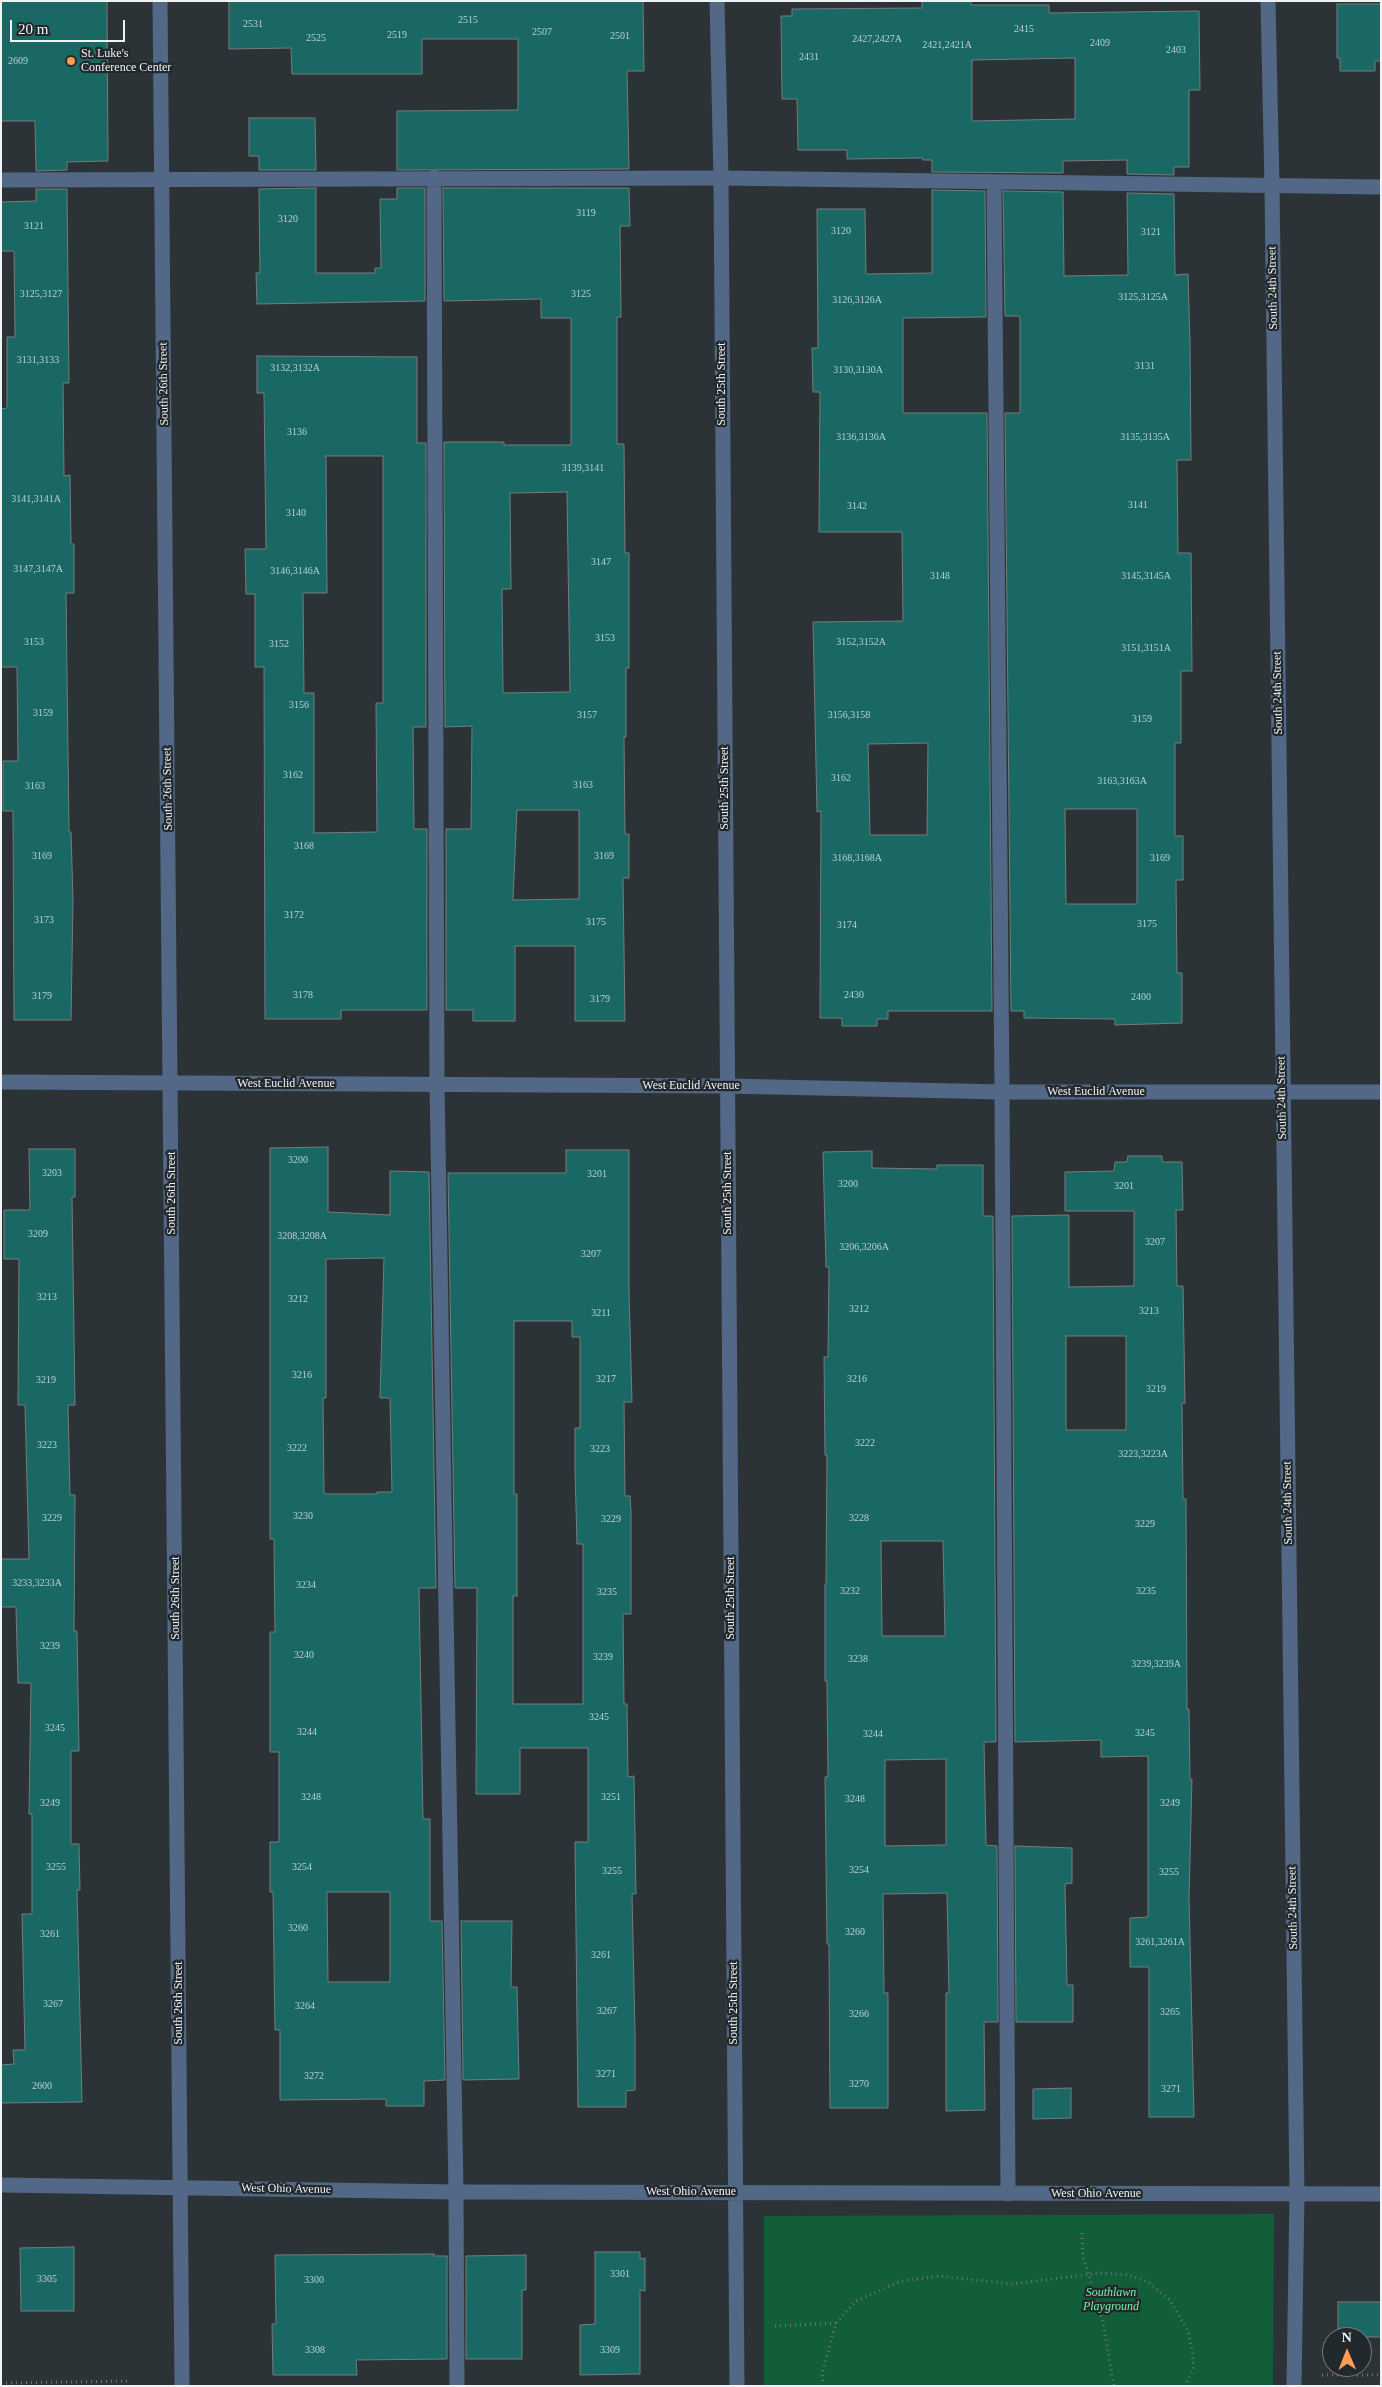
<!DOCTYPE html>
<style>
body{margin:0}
#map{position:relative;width:1382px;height:2387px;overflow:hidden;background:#2c3336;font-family:Georgia,serif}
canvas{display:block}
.frame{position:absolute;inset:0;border:2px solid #eef3f5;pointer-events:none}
.north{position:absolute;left:1322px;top:2327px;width:50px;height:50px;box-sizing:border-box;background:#22292c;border:1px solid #747a7c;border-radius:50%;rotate:359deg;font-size:14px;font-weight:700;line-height:20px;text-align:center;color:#eef3f5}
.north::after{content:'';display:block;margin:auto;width:18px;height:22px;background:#fd9c56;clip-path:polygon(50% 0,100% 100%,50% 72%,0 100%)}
.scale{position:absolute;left:10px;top:20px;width:115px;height:22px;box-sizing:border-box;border:2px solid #eef3f5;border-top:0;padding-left:6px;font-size:15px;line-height:18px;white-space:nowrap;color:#eef3f5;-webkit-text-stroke:4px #22292c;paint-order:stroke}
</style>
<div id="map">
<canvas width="1382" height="2387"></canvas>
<div class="frame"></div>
<div class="north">N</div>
<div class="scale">20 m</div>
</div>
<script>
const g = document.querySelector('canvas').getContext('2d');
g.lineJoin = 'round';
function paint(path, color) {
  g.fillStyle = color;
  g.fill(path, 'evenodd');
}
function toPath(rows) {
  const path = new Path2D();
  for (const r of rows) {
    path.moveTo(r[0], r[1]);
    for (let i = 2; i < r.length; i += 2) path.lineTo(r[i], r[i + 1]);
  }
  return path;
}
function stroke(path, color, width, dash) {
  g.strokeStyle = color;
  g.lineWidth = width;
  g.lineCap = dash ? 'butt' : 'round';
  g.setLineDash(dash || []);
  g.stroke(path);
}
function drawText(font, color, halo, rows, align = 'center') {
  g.font = font + ' Georgia,serif';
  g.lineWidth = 4.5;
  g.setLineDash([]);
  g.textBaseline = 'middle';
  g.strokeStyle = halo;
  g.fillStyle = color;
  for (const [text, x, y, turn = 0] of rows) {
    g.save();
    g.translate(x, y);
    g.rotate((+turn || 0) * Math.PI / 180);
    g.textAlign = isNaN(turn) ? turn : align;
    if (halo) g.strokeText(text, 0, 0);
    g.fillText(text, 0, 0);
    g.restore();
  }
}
paint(toPath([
 [1274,2214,1273,2386,764,2386,764,2216]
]), '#125e38');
const building = toPath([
 [1,1,107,1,108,161,67,162,67,170,36,171,35,121,1,121,1,1],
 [229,1,643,1,644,71,627,71,629,169,397,170,397,111,518,110,518,39,422,39,422,74,292,74,291,48,229,49,229,1],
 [922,1,971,1,971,5,1049,5,1049,13,1199,11,1200,90,1189,90,1189,167,1174,167,1174,175,1127,174,1127,160,1063,161,1063,173,932,172,932,160,923,160,923,158,847,159,847,150,798,150,797,99,782,99,781,16,792,16,792,9,922,8,922,1],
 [1075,58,1075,119,972,121,972,60,1075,58],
 [1337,4,1381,4,1381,61,1375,61,1375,71,1340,71,1340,58,1337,58,1337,4],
 [249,118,315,118,316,170,259,170,259,156,249,156,249,118],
 [316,188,316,273,375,273,375,268,381,268,380,199,397,199,397,188,425,188,425,301,257,304,256,273,260,273,259,189,316,188],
 [443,188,629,188,630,226,620,226,621,317,617,317,617,444,624,444,625,553,629,553,629,668,626,668,626,737,624,737,625,834,629,834,629,878,623,878,625,1021,575,1021,575,946,515,946,515,1021,473,1021,473,1010,446,1010,446,829,471,829,472,726,445,727,444,442,504,442,504,445,571,445,571,318,541,318,541,299,444,301,443,188],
 [567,492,570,692,503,693,502,589,511,589,510,493,567,492],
 [517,810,579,810,579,899,513,900,517,810],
 [36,189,67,189,69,383,63,383,64,476,70,475,71,544,74,544,74,593,66,593,69,832,71,832,73,900,71,1020,14,1020,13,811,3,811,3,761,18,761,17,667,1,667,1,409,7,408,7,337,15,337,14,251,1,251,1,202,36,201,36,189],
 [932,190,985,191,986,317,903,318,903,413,987,413,992,1011,888,1011,888,1019,877,1019,877,1026,842,1026,842,1018,820,1018,821,811,817,812,813,622,903,621,902,532,819,532,820,392,813,392,812,348,818,348,817,209,865,209,866,274,932,273,932,190],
 [928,743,927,835,870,835,868,744,928,743],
 [1003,191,1063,192,1064,276,1128,275,1127,193,1174,194,1175,275,1188,274,1190,343,1191,460,1177,460,1178,553,1191,553,1192,671,1181,671,1181,743,1175,743,1175,836,1183,836,1183,880,1176,880,1177,973,1182,973,1182,1023,1115,1025,1115,1019,1024,1018,1024,1011,1011,1011,1005,413,1020,413,1020,318,1019,316,1005,316,1003,191],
 [1065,809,1137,809,1137,904,1066,904,1065,809],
 [257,356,417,357,417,443,426,443,426,727,413,727,414,829,427,829,427,1010,341,1010,341,1019,265,1019,264,667,255,667,255,594,246,594,245,549,266,549,264,393,257,393,257,356],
 [326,456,383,456,383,703,376,703,377,832,314,833,314,693,304,693,303,593,327,593,326,456],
 [328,1147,328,1212,390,1215,390,1171,429,1172,436,1588,419,1588,423,1819,430,1819,430,1921,442,1921,445,2080,424,2081,424,2106,386,2106,386,2099,280,2100,280,2030,275,2030,273,1892,270,1892,270,1842,279,1842,279,1752,270,1752,270,1632,275,1632,274,1539,270,1539,270,1148,328,1147],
 [384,1258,380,1398,390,1398,392,1492,377,1492,377,1494,326,1494,324,1493,323,1398,326,1398,326,1259,384,1258],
 [327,1892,390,1892,390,1982,328,1982,327,1892],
 [29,1149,75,1149,75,1197,72,1197,75,1405,68,1405,70,1495,75,1495,74,1631,77,1631,79,1751,71,1751,71,1844,79,1844,80,1890,77,1890,82,2102,1,2103,1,2065,14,2064,13,2050,25,2050,22,1914,32,1914,32,1814,29,1814,31,1683,18,1683,16,1607,1,1607,1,1559,29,1559,25,1405,18,1405,19,1259,4,1259,4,1210,30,1210,29,1149],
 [566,1150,629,1150,629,1292,632,1402,624,1402,625,1496,630,1496,631,1512,631,1614,623,1614,624,1704,627,1704,628,1777,634,1776,636,1894,632,1894,635,2033,635,2090,626,2091,626,2107,578,2107,575,1842,588,1842,588,1748,520,1748,520,1794,476,1794,477,1588,455,1588,448,1173,566,1173,566,1150],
 [514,1321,572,1321,572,1337,580,1337,580,1428,575,1428,575,1470,577,1544,583,1544,583,1704,513,1704,513,1596,517,1596,517,1494,514,1494,514,1321],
 [872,1151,872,1168,937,1169,937,1165,983,1165,983,1216,993,1216,996,1742,984,1742,986,1845,997,1846,998,2022,984,2022,985,2110,946,2111,946,1993,949,1993,947,1893,883,1894,884,1993,888,1993,888,2108,830,2108,829,1944,827,1944,825,1777,828,1777,827,1681,825,1681,825,1584,826,1584,827,1455,825,1455,824,1357,828,1357,829,1267,826,1267,823,1152,872,1151],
 [881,1541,943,1541,945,1636,882,1636,881,1541],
 [946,1759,946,1845,885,1846,885,1760,946,1759],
 [1128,1156,1162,1156,1162,1162,1182,1162,1183,1210,1176,1210,1177,1286,1183,1286,1185,1403,1182,1403,1183,1499,1186,1499,1187,1709,1189,1709,1190,1780,1192,1779,1189,1896,1194,2117,1149,2117,1149,1967,1130,1967,1130,1918,1148,1917,1148,1756,1101,1757,1101,1740,1015,1742,1012,1216,1069,1215,1069,1287,1134,1286,1134,1211,1065,1211,1065,1172,1114,1171,1115,1162,1127,1162,1128,1156],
 [1066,1336,1126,1336,1126,1430,1066,1430,1066,1336],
 [1015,1846,1072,1848,1072,1883,1065,1884,1067,1985,1073,1985,1073,2022,1016,2022,1015,1846],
 [461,1921,512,1921,511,1987,517,1987,519,2079,463,2080,461,1921],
 [1071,2088,1071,2118,1033,2119,1033,2089,1071,2088],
 [74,2247,74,2311,21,2311,20,2248,74,2247],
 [595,2252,640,2252,640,2259,645,2258,645,2291,640,2290,640,2374,580,2375,580,2325,595,2324,595,2252],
 [434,2254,434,2256,447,2256,447,2359,356,2360,357,2375,273,2375,272,2324,276,2324,275,2255,434,2254],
 [526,2255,526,2290,522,2290,522,2359,466,2359,466,2256,526,2255],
 [1338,2302,1381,2302,1381,2337,1338,2337,1338,2302]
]);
paint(building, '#196864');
stroke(building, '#747e7d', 1);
stroke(toPath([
 [1082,2233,1083,2256,1103,2323,1114,2386],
 [775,2326,836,2323],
 [1322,2375,1381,2375],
 [1,2383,131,2381],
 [823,2386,822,2374,836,2323,856,2301,901,2281,940,2276,1012,2284,1100,2273,1128,2275,1148,2282,1170,2300,1188,2331,1192,2351,1194,2367,1185,2386]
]), '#6d7476', 3, [1, 4]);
stroke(toPath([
 [434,177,437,1085,456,2192,457,2386],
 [1,180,721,178,1381,187],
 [994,182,1002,1092,1008,2194],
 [1294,2386,1297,2194]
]), '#536886', 15);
stroke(toPath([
 [160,1,182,2386],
 [717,1,721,178,737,2386],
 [1268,1,1272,186,1297,2194],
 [1,1082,727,1086,1002,1092,1381,1092],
 [1,2185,456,2192,1381,2194]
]), '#536886', 15);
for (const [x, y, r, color] of [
 [71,61,5,"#fd9c56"]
]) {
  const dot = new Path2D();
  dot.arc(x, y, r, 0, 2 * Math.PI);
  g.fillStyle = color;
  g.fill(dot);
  stroke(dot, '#22292c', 2);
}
drawText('10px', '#b9d0d1', null, [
 ["2515",468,20],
 ["2531",253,24],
 ["2415",1024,29],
 ["2507",542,32],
 ["2519",397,35],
 ["2501",620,36],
 ["2525",316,38],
 ["2427,2427A",877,39],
 ["2409",1100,43],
 ["2421,2421A",947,45],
 ["2403",1176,50],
 ["2431",809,57],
 ["2609",18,61],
 ["3119",586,213],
 ["3120",288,219],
 ["3121",34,226],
 ["3120",841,231],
 ["3121",1151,232],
 ["3125,3127",41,294],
 ["3125",581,294],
 ["3125,3125A",1143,297],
 ["3126,3126A",857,300],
 ["3131,3133",38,360],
 ["3131",1145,366],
 ["3132,3132A",295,368],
 ["3130,3130A",858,370],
 ["3136",297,432],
 ["3136,3136A",861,437],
 ["3135,3135A",1145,437],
 ["3139,3141",583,468],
 ["3141,3141A",36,499],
 ["3141",1138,505],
 ["3142",857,506],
 ["3140",296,513],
 ["3147",601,562],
 ["3147,3147A",38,569],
 ["3146,3146A",295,571],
 ["3148",940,576],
 ["3145,3145A",1146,576],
 ["3153",605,638],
 ["3153",34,642],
 ["3152,3152A",861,642],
 ["3152",279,644],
 ["3151,3151A",1146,648],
 ["3156",299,705],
 ["3159",43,713],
 ["3157",587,715],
 ["3156,3158",849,715],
 ["3159",1142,719],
 ["3162",293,775],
 ["3162",841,778],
 ["3163,3163A",1122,781],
 ["3163",583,785],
 ["3163",35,786],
 ["3168",304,846],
 ["3169",42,856],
 ["3169",604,856],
 ["3168,3168A",857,858],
 ["3169",1160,858],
 ["3172",294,915],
 ["3173",44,920],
 ["3175",596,922],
 ["3175",1147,924],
 ["3174",847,925],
 ["3178",303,995],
 ["2430",854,995],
 ["3179",42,996],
 ["2400",1141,997],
 ["3179",600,999],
 ["3200",298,1160],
 ["3203",52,1173],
 ["3201",597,1174],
 ["3200",848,1184],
 ["3201",1124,1186],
 ["3209",38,1234],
 ["3208,3208A",302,1236],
 ["3207",1155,1242],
 ["3206,3206A",864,1247],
 ["3207",591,1254],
 ["3213",47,1297],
 ["3212",298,1299],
 ["3212",859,1309],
 ["3213",1149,1311],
 ["3211",601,1313],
 ["3216",302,1375],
 ["3217",606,1379],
 ["3216",857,1379],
 ["3219",46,1380],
 ["3219",1156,1389],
 ["3222",865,1443],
 ["3223",47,1445],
 ["3222",297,1448],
 ["3223",600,1449],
 ["3223,3223A",1143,1454],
 ["3230",303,1516],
 ["3229",52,1518],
 ["3228",859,1518],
 ["3229",611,1519],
 ["3229",1145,1524],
 ["3233,3233A",37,1583],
 ["3234",306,1585],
 ["3232",850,1591],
 ["3235",1146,1591],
 ["3235",607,1592],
 ["3239",50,1646],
 ["3240",304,1655],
 ["3239",603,1657],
 ["3238",858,1659],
 ["3239,3239A",1156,1664],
 ["3245",599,1717],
 ["3245",55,1728],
 ["3244",307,1732],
 ["3245",1145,1733],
 ["3244",873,1734],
 ["3248",311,1797],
 ["3251",611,1797],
 ["3248",855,1799],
 ["3249",50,1803],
 ["3249",1170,1803],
 ["3255",56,1867],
 ["3254",302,1867],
 ["3254",859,1870],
 ["3255",612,1871],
 ["3255",1169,1872],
 ["3260",298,1928],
 ["3260",855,1932],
 ["3261",50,1934],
 ["3261,3261A",1160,1942],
 ["3261",601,1955],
 ["3267",53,2004],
 ["3264",305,2006],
 ["3267",607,2011],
 ["3265",1170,2012],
 ["3266",859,2014],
 ["3271",606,2074],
 ["3272",314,2076],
 ["3270",859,2084],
 ["2600",42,2086],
 ["3271",1171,2089],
 ["3301",620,2274],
 ["3305",47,2279],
 ["3300",314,2280],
 ["3308",315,2350],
 ["3309",610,2350]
]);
drawText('12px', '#eef3f5', '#22292c', [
 ["St. Luke's",81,54],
 ["Conference Center",81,68]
], 'left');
drawText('12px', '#eef3f5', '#22292c', [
 ["South 24th Street",1273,288,-91],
 ["South 26th Street",164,384,-91],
 ["South 25th Street",722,384,-90],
 ["South 24th Street",1278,693,-91],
 ["South 25th Street",725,788,-90],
 ["South 26th Street",168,789,-91],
 ["West Euclid Avenue",286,1084],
 ["West Euclid Avenue",691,1086],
 ["West Euclid Avenue",1096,1092],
 ["South 24th Street",1282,1098,-91],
 ["South 26th Street",172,1193,-90],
 ["South 25th Street",728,1193,-90],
 ["South 24th Street",1288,1503,-91],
 ["South 26th Street",176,1598,-90],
 ["South 25th Street",731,1598,-90],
 ["South 24th Street",1293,1908,-91],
 ["South 26th Street",179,2003,-90],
 ["South 25th Street",734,2003,-90],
 ["West Ohio Avenue",286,2189,1],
 ["West Ohio Avenue",691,2192],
 ["West Ohio Avenue",1096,2194]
]);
drawText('italic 12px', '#76f3ab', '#22292c', [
 ["Southlawn",1111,2293],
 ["Playground",1111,2307]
]);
</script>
